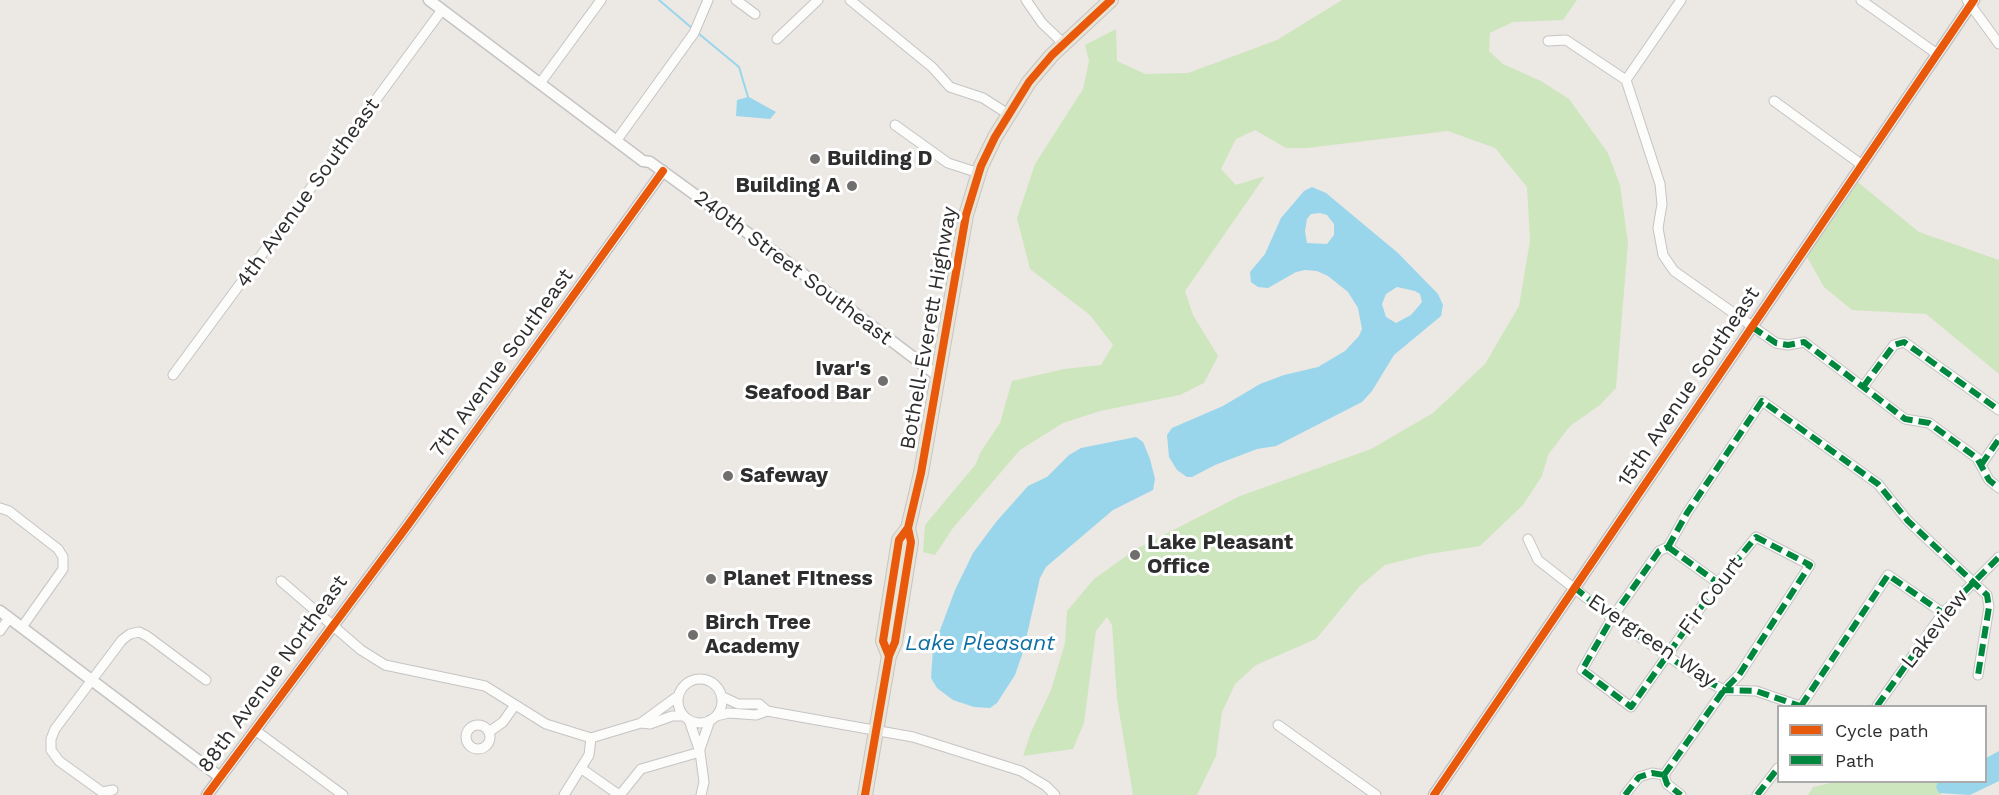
<!DOCTYPE html>
<style>
body{margin:0}
#map{position:relative;width:1999px;height:795px;overflow:hidden;background:#ece8e4;font-family:"Work Sans",sans-serif}
canvas{display:block}
.legend{position:absolute;left:1777px;top:705px;width:210px;height:78px;box-sizing:border-box;background:#fff;border:2px solid #ababab;margin:0;padding:8px 10px;list-style:none;font-size:18px;color:#2e2e2e}
.legend li{display:flex;align-items:center;gap:12px;height:30px}
.legend b{width:30px;border:2px solid #ababab}
</style>
<div id="map">
<canvas width="1999" height="795"></canvas>
<ul class="legend">
<li><b style="height:8px;background:#e8590c"></b>Cycle path</li>
<li><b style="height:8px;background:#00873e"></b>Path</li>
</ul>
</div>
<script>
const g = document.querySelector('canvas').getContext('2d');
g.lineJoin = 'round';
function paint(path, color) {
  g.fillStyle = color;
  g.fill(path, 'evenodd');
}
function toPath(rows) {
  const path = new Path2D();
  for (const r of rows) {
    if (r.length === 3) {
      path.moveTo(r[0] + r[2], r[1]);
      path.arc(r[0], r[1], r[2], 0, 2 * Math.PI);
      continue;
    }
    path.moveTo(r[0], r[1]);
    for (let i = 2; i < r.length; i += 2) path.lineTo(r[i], r[i + 1]);
  }
  return path;
}
function stroke(path, color, width, dash) {
  g.strokeStyle = color;
  g.lineWidth = width;
  g.lineCap = dash ? 'butt' : 'round';
  g.setLineDash(dash || []);
  g.stroke(path);
}
function drawText(font, color, halo, rows, align = 'center') {
  g.font = font + ' "Work Sans",sans-serif';
  g.lineWidth = 6;
  g.setLineDash([]);
  g.textBaseline = 'middle';
  g.strokeStyle = halo;
  g.fillStyle = color;
  for (const [text, x, y, turn = 0] of rows) {
    g.save();
    g.translate(x, y);
    g.rotate((+turn || 0) * Math.PI / 180);
    g.textAlign = isNaN(turn) ? turn : align;
    if (halo) g.strokeText(text, 0, 0);
    g.fillText(text, 0, 0);
    g.restore();
  }
}
paint(toPath([
 [1342,0,1577,0,1563,20,1513,22,1490,33,1489,51,1503,64,1541,81,1569,99,1608,153,1620,185,1628,243,1616,388,1600,405,1570,426,1548,455,1542,476,1523,505,1480,546,1429,554,1385,565,1359,587,1316,639,1256,665,1235,684,1222,712,1216,756,1197,795,1133,795,1117,699,1112,625,1107,617,1096,631,1084,723,1073,749,1023,756,1031,732,1051,690,1065,643,1067,611,1094,579,1136,549,1240,496,1371,449,1433,413,1485,364,1519,306,1530,241,1527,187,1495,148,1448,131,1307,148,1286,148,1255,130,1236,139,1221,169,1236,185,1265,176,1185,291,1193,315,1218,356,1204,383,1180,395,1100,411,1063,423,1020,450,953,528,935,555,923,552,925,525,976,464,980,453,1000,423,1012,381,1064,369,1101,365,1113,345,1090,315,1030,269,1017,218,1035,164,1083,89,1089,61,1085,45,1116,29,1117,61,1145,74,1188,73,1277,40],
 [1849,175,1919,232,1999,260,1999,374,1926,314,1852,310,1824,287,1802,248],
 [1835,782,1938,782,1941,795,1808,795,1813,787]
]), '#cee6be');
paint(toPath([
 [748,97,749,97,776,112,770,119,736,116,737,100],
 [1312,187,1326,193,1398,253,1438,294,1443,305,1441,316,1394,355,1372,391,1362,402,1276,446,1257,449,1215,465,1192,477,1187,477,1177,470,1169,457,1167,435,1172,428,1223,406,1260,384,1284,375,1318,367,1345,351,1359,336,1362,329,1358,308,1348,292,1328,276,1317,271,1305,270,1296,272,1268,288,1258,287,1251,282,1250,272,1265,254,1281,218,1304,191],
 [1320,213,1327,215,1334,224,1334,235,1327,244,1307,243,1305,231,1307,219,1311,214],
 [1397,287,1415,291,1420,294,1422,302,1411,315,1396,323,1386,317,1382,304,1386,294],
 [1136,437,1143,442,1150,459,1155,479,1153,490,1113,510,1046,567,1040,578,1023,652,1015,675,997,703,990,708,974,707,953,700,937,688,931,678,933,649,955,590,973,553,996,522,1028,486,1047,477,1069,455,1081,448],
 [1999,751,1999,781,1970,795,1939,793,1936,787,1938,782,1986,782,1986,758]
]), '#99d6ec');
stroke(toPath([
 [659,0,693,29],
 [698,33,739,67,748,97]
]), '#99d6ec', 2);
const minor = toPath([
 [736,0,755,14],
 [850,0,932,67,950,87,983,98,1008,114],
 [1026,0,1042,23,1064,44],
 [1861,0,1937,54],
 [1967,0,1999,44],
 [777,39,818,0],
 [1548,41,1566,40,1626,80],
 [1626,80,1660,184,1662,204,1658,228,1663,255,1674,271,1776,343,1788,345,1804,342,1905,419,1929,423,1977,458,1989,480,1999,488],
 [1626,80,1681,0],
 [541,82,601,0],
 [1774,101,1862,165],
 [895,125,948,163,979,173],
 [619,137,694,33,708,0],
 [173,375,442,10],
 [1863,387,1894,345,1904,342,1999,410],
 [1981,465,1999,439],
 [0,508,9,511,58,549,63,557,63,569,22,627],
 [1528,539,1538,560,1612,618,1697,676,1724,690,1756,691,1800,706],
 [1668,547,1687,513,1762,401,1878,484,1908,521,1987,595,1989,607,1978,675],
 [1668,547,1718,583],
 [281,581,361,650,385,665,485,686,546,724,591,738],
 [0,631,9,618],
 [700,701,22],
 [721,696,738,704,759,704,767,711,913,737,1021,771,1046,786,1055,795],
 [1801,706,1888,575,1943,613],
 [1877,706,1943,613,1999,557],
 [716,716,729,713,756,715,767,711],
 [689,720,700,752],
 [641,723,678,696],
 [478,737,12],
 [1278,725,1376,795],
 [255,730,343,795],
 [489,732,503,722,515,705],
 [591,738,641,723,650,724,672,716,684,716],
 [700,749,710,720],
 [582,769,619,795],
 [1664,775,1724,690,1739,675,1810,565,1756,537,1718,583,1631,707,1582,670,1612,618,1659,551,1668,547],
 [1664,775,1667,784,1681,795],
 [113,790,102,792,59,761,51,750,51,739,55,729,122,640,130,634,139,632,147,636,206,680],
 [564,795,589,755,591,738],
 [620,795,641,769,700,752,704,782,701,795],
 [1625,795,1639,777,1652,773,1664,775],
 [1757,795,1778,768]
]);
const tertiary = toPath([
 [429,0,643,161,650,162,778,255,938,376],
 [0,611,220,777],
 [207,795,408,525,663,171],
 [1434,795,1974,0]
]);
const primary = toPath([
 [889,656,883,641,899,540,908,528,921,473,966,215,981,166,995,137,1029,82,1052,55,1111,0],
 [865,795,889,656,895,642,911,542,908,528]
]);
stroke(minor, '#c5c4c5', 11);
stroke(tertiary, '#c5c4c5', 13);
stroke(primary, '#c6c5c4', 16);
stroke(minor, '#fcfcfb', 9);
stroke(tertiary, '#fcfcfb', 10);
stroke(primary, '#e8e4d6', 14);
stroke(toPath([
 [1752,327,1776,343,1788,345,1804,342,1905,419,1929,423,1977,458,1989,480,1999,488],
 [1863,387,1894,345,1904,342,1999,410],
 [1981,465,1999,439],
 [1668,547,1687,513,1762,401,1878,484,1908,521,1987,595,1989,607,1978,675],
 [1668,547,1718,583],
 [1574,587,1612,618,1697,676,1724,690,1756,691,1800,706],
 [1801,706,1888,575,1943,613],
 [1877,706,1943,613,1999,557],
 [1664,775,1724,690,1739,675,1810,565,1756,537,1718,583,1631,707,1582,670,1612,618,1659,551,1668,547],
 [1664,775,1667,784,1681,795],
 [1625,795,1639,777,1652,773,1664,775],
 [1757,795,1778,768]
]), '#00873e', 6, [12, 6]);
stroke(toPath([
 [889,656,883,641,899,540,908,528,921,473,966,215,981,166,995,137,1029,82,1052,55,1111,0],
 [207,795,408,525,663,171],
 [865,795,889,656,895,642,911,542,908,528],
 [1434,795,1974,0]
]), '#e8590c', 8);
for (const [x, y, r, color] of [
 [815,159,6,"#706f6e"],
 [852,186,6,"#706f6e"],
 [883,381,6,"#706f6e"],
 [728,476,6,"#706f6e"],
 [1135,555,6,"#706f6e"],
 [711,579,6,"#706f6e"],
 [693,635,6,"#706f6e"]
]) {
  const dot = new Path2D();
  dot.arc(x, y, r, 0, 2 * Math.PI);
  g.fillStyle = color;
  g.fill(dot);
  stroke(dot, '#fff', 2);
}
drawText('bold 21px', '#2e2e2e', '#fff', [
 ["Building D",827,159],
 ["Building A",840,186,"right"],
 ["Ivar's",871,369,"right"],
 ["Seafood Bar",871,393,"right"],
 ["Safeway",740,476],
 ["Lake Pleasant",1147,543],
 ["Office",1147,567],
 ["Planet FItness",723,579],
 ["Birch Tree",705,623],
 ["Academy",705,647]
], 'left');
drawText('21px', '#2e2e2e', '#fff', [
 ["4th Avenue Southeast",308,193,-54],
 ["240th Street Southeast",793,268,37],
 ["Bothell-Everett Highway",929,328,-80],
 ["7th Avenue Southeast",502,363,-54],
 ["15th Avenue Southeast",1689,387,-56],
 ["Fir Court",1711,596,-53],
 ["Lakeview",1935,629,-52],
 ["Evergreen Way",1652,641,34],
 ["88th Avenue Northeast",273,674,-54]
]);
drawText('italic 22px', '#0d6fa3', '#fff', [
 ["Lake Pleasant",980,644]
]);
</script>
